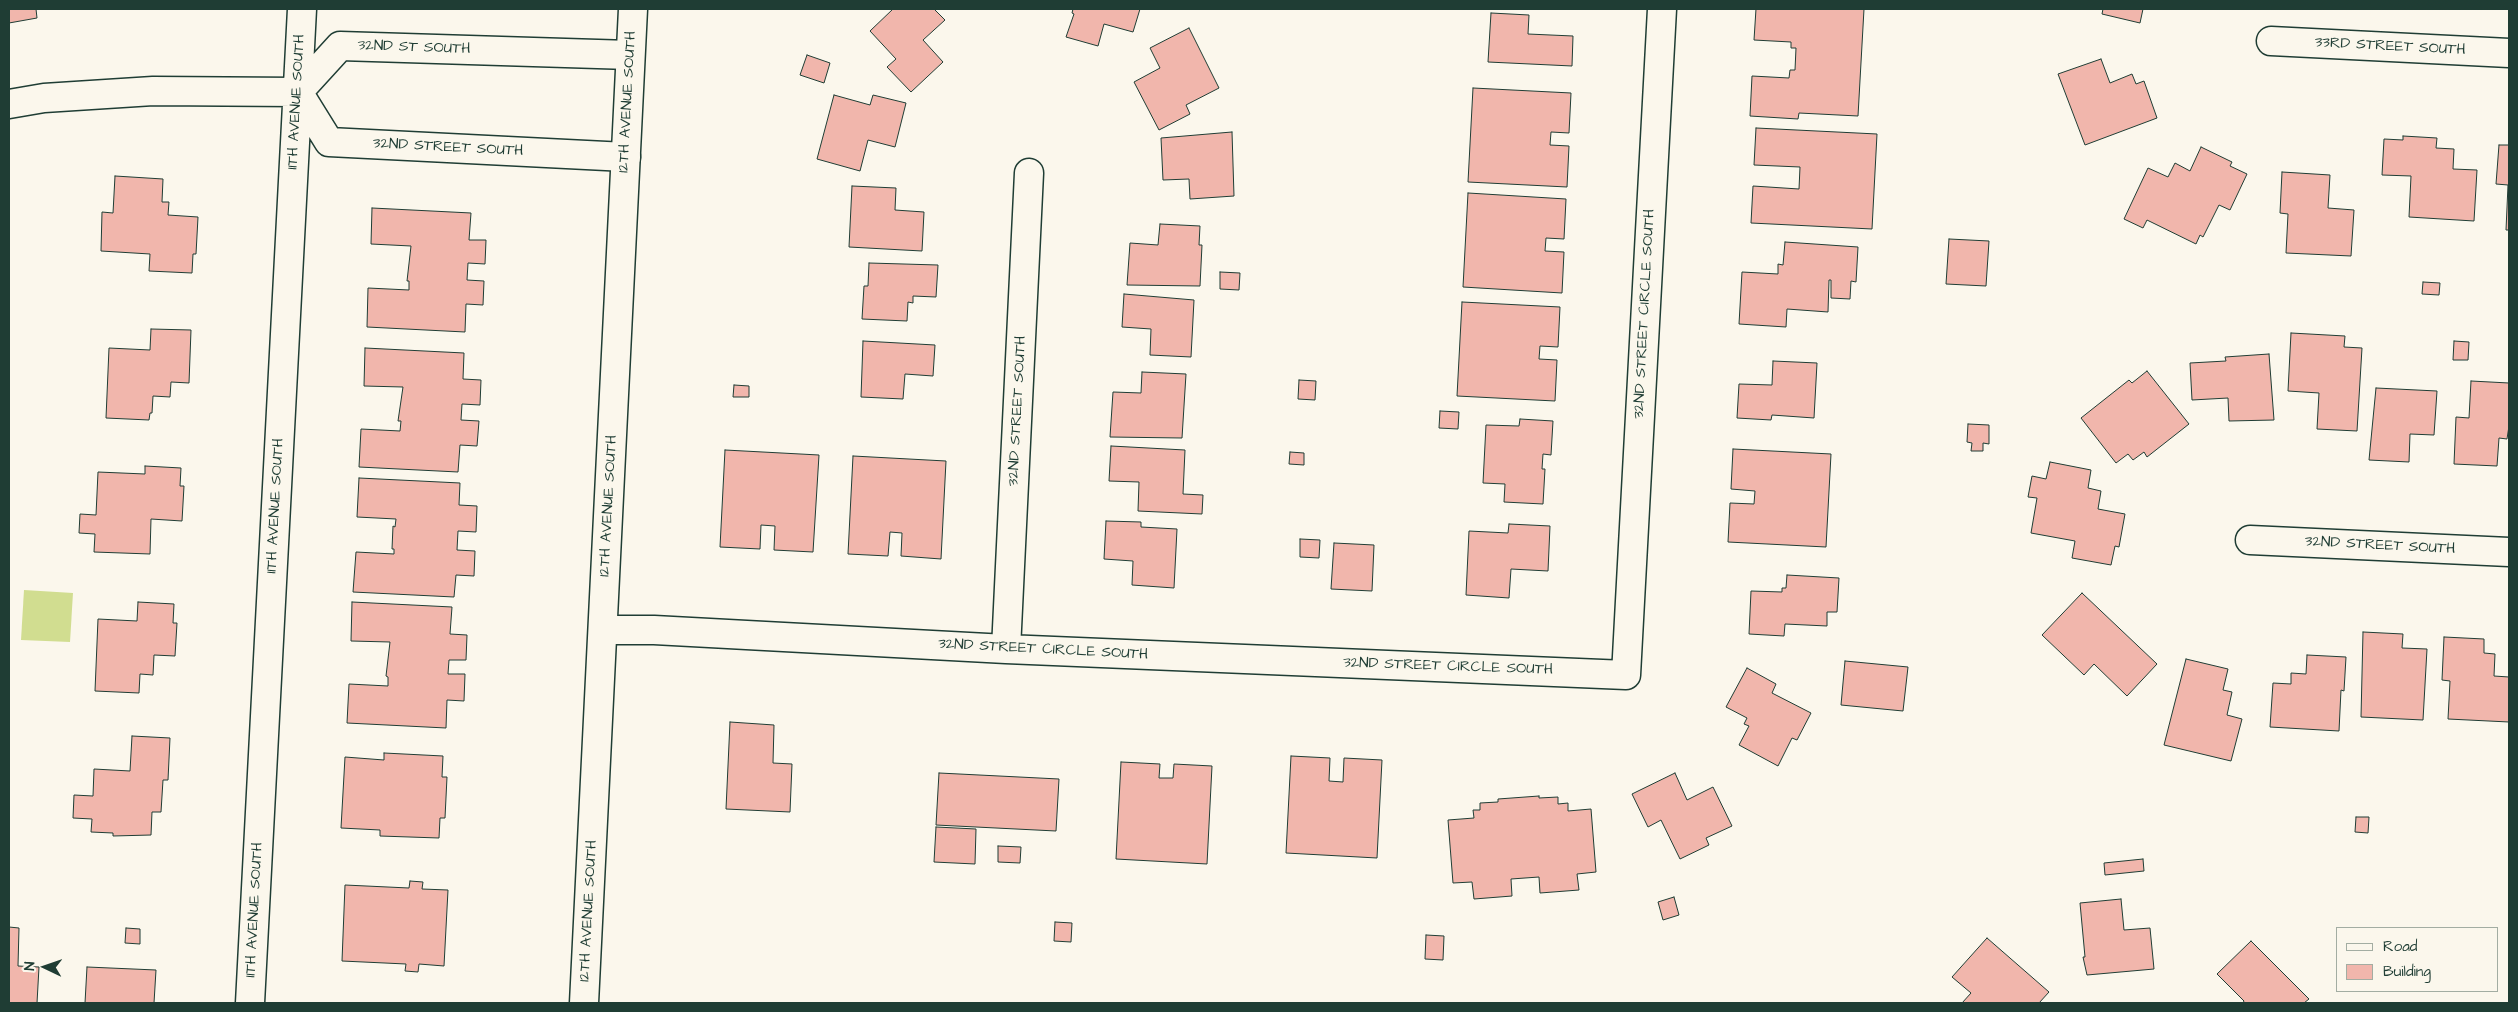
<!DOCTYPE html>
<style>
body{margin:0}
#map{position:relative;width:2518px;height:1012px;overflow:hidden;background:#fbf7ec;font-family:"Architects Daughter",sans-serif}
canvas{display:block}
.frame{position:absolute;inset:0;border:10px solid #1f3d34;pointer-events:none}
.legend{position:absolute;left:2336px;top:927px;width:162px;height:65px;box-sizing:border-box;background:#fbf7ec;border:1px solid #a3ada2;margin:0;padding:6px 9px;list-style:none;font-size:15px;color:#1f3d34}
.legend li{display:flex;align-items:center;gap:10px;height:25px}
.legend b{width:25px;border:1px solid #a3ada2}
.north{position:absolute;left:20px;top:942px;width:50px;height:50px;-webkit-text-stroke:4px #fbf7ec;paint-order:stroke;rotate:273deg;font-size:14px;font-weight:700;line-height:20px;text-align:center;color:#1f3d34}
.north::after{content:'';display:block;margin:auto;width:18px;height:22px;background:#1f3d34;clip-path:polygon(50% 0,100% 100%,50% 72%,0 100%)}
</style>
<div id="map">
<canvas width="2518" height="1012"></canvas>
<div class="frame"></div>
<ul class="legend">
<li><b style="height:6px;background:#fbf7ec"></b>Road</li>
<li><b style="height:14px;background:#f1b6ac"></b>Building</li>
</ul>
<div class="north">N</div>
</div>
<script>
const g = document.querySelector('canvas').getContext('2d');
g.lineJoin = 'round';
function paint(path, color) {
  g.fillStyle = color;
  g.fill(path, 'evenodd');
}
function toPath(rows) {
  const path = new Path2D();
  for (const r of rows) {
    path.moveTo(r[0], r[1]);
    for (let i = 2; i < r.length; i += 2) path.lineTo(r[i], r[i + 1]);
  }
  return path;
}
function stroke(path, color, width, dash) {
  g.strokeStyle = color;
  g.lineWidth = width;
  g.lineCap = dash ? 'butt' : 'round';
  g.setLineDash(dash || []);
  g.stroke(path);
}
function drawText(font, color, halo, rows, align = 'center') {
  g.font = font + ' "Architects Daughter",sans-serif';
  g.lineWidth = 4;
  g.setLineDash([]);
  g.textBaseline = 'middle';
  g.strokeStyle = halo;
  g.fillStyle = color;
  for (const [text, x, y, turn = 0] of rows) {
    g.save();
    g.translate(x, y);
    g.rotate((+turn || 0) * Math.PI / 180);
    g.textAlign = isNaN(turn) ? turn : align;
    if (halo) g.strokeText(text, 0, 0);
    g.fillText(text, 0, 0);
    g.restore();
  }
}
paint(toPath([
 [24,590,73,593,70,642,21,640]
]), '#d1dd90');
const building = toPath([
 [9,9,36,9,37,18,9,23,9,9],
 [893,9,934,9,945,20,923,40,943,62,911,92,887,67,896,59,870,31,893,9],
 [1073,9,1140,9,1133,32,1104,24,1098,46,1066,37,1074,14,1072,13,1073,9],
 [1756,9,1864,9,1858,116,1799,113,1798,119,1750,116,1752,76,1789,78,1790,70,1795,70,1796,48,1791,48,1791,42,1754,40,1756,9],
 [2103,9,2143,9,2140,23,2102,14,2103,9],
 [1491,13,1529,15,1528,34,1573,36,1572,66,1488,62,1491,13],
 [1189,28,1219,88,1186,105,1190,114,1159,130,1134,82,1160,68,1150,48,1189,28],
 [807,55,830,63,824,83,800,75,807,55],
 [2101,59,2110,83,2132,74,2136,84,2144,81,2157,118,2085,145,2058,74,2101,59],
 [1473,88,1571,93,1569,133,1551,132,1550,145,1569,146,1567,187,1468,182,1473,88],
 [834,95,870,105,873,95,906,103,895,147,868,140,860,171,817,159,834,95],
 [1756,128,1877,134,1872,229,1751,223,1753,186,1799,189,1800,167,1754,165,1756,128],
 [1232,132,1234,196,1190,199,1189,179,1163,180,1161,138,1232,132],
 [2403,136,2437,138,2436,148,2454,149,2453,169,2477,170,2474,221,2409,217,2411,176,2382,175,2384,139,2403,140,2403,136],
 [2499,145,2509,145,2509,230,2506,230,2508,185,2496,184,2499,145],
 [2201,147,2232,162,2230,166,2247,174,2230,210,2219,205,2203,237,2200,235,2196,244,2147,220,2143,228,2124,219,2148,168,2168,177,2175,163,2190,171,2201,147],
 [2282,172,2330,175,2328,208,2354,210,2351,256,2286,253,2288,214,2280,213,2282,172],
 [115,176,163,179,162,202,169,202,168,215,198,217,196,254,193,254,192,273,149,271,150,254,101,251,102,212,113,213,115,176],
 [852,186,896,188,895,210,924,212,922,251,849,247,852,186],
 [1468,193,1566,199,1564,239,1546,238,1545,251,1564,252,1562,293,1463,287,1468,193],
 [372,208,471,213,469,240,486,240,485,264,468,263,467,280,484,281,483,305,466,304,465,332,367,327,368,288,409,290,409,281,407,281,411,246,371,244,372,208],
 [1160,224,1200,226,1199,245,1202,245,1200,286,1127,285,1130,243,1158,245,1160,224],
 [1949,239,1989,241,1986,286,1946,284,1949,239],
 [1785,242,1858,247,1856,282,1851,281,1850,299,1831,298,1831,280,1829,280,1828,312,1787,309,1786,327,1739,324,1742,272,1778,274,1778,264,1783,265,1785,242],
 [869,263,938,265,936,297,913,296,913,303,908,302,907,321,862,319,864,286,868,286,869,263],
 [1220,272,1240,273,1239,290,1220,289,1220,272],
 [2423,282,2440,283,2439,295,2422,294,2423,282],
 [1124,294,1194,300,1191,357,1150,355,1151,329,1122,327,1124,294],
 [1462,302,1560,307,1558,347,1540,346,1539,359,1557,360,1555,401,1457,396,1462,302],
 [151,329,191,330,189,383,171,382,170,397,153,396,152,413,150,413,149,420,106,418,109,348,150,350,151,329],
 [2291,333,2345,336,2344,347,2362,348,2357,431,2317,429,2319,393,2288,391,2291,333],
 [863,341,935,345,933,376,905,374,903,399,861,397,863,341],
 [2454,341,2469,342,2468,360,2453,360,2454,341],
 [365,348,464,353,463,379,481,380,480,405,462,404,461,420,479,421,477,446,460,445,458,472,359,467,361,429,400,431,401,421,398,421,403,387,364,386,365,348],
 [2269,354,2274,420,2229,421,2228,398,2192,400,2190,363,2226,361,2225,357,2269,354],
 [1773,361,1817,363,1814,418,1772,415,1771,420,1737,418,1739,384,1772,385,1773,361],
 [2147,371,2189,424,2147,457,2144,452,2133,460,2128,454,2116,463,2081,418,2129,380,2132,383,2147,371],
 [1142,372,1186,374,1182,438,1110,437,1113,392,1141,393,1142,372],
 [1299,380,1316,381,1315,400,1298,399,1299,380],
 [2471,381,2509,383,2509,426,2507,439,2499,438,2497,466,2454,464,2456,417,2469,418,2471,381],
 [734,385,749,386,749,397,733,397,734,385],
 [2376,388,2437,391,2434,435,2410,434,2409,462,2369,460,2376,388],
 [1440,411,1459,412,1458,429,1439,428,1440,411],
 [1520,419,1553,421,1551,455,1543,454,1542,469,1545,469,1543,504,1504,502,1505,484,1483,483,1486,425,1519,426,1520,419],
 [1968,424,1989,425,1989,444,1983,443,1983,451,1971,451,1972,443,1967,442,1968,424],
 [1111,446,1185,450,1183,494,1203,495,1202,514,1138,511,1139,482,1109,481,1111,446],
 [1733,449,1831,454,1826,547,1728,542,1730,503,1754,504,1755,491,1731,489,1733,449],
 [725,450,819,455,813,552,774,550,775,526,761,525,760,549,720,547,725,450],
 [1290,452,1304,453,1304,465,1289,464,1290,452],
 [853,456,946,461,941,559,901,556,902,533,890,532,888,556,848,554,853,456],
 [2050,462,2091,470,2088,488,2101,491,2098,509,2125,514,2119,547,2115,546,2111,565,2072,558,2075,541,2031,533,2037,498,2028,497,2032,476,2046,479,2050,462],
 [145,466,181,468,180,486,184,486,182,521,151,519,150,554,94,552,95,534,79,533,80,514,96,515,98,472,145,474,145,466],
 [359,478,460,483,459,505,477,506,476,532,458,531,457,550,475,551,474,576,456,575,454,597,353,592,356,552,394,554,394,549,392,549,393,526,395,527,396,519,357,517,359,478],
 [1106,521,1141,522,1141,527,1177,529,1174,588,1132,585,1133,561,1104,559,1106,521],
 [1509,524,1550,526,1548,571,1511,569,1509,598,1466,595,1469,531,1508,533,1509,524],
 [1300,539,1320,540,1319,558,1300,557,1300,539],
 [1334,543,1374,545,1372,591,1331,589,1334,543],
 [1787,575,1839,578,1837,612,1827,612,1827,626,1785,624,1784,636,1749,634,1751,591,1782,592,1782,588,1786,588,1787,575],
 [2082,593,2157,664,2127,696,2094,664,2084,675,2042,635,2082,593],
 [138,602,174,604,173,623,177,623,175,656,154,655,153,675,140,674,139,693,95,691,98,619,137,621,138,602],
 [352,602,452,607,450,634,467,635,466,660,449,660,448,674,465,674,464,701,447,700,446,728,347,723,349,684,388,686,388,677,386,676,390,642,351,641,352,602],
 [2363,632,2403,634,2402,648,2427,649,2423,720,2361,717,2363,632],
 [2444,637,2484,639,2484,653,2495,654,2494,676,2509,677,2509,722,2448,719,2450,681,2442,680,2444,637],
 [2307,655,2346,657,2344,691,2341,690,2339,731,2270,727,2273,683,2291,684,2291,673,2306,674,2307,655],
 [2186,659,2228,669,2223,690,2232,692,2227,715,2242,719,2231,761,2164,745,2186,659],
 [1845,661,1908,667,1903,711,1841,705,1845,661],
 [1747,668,1776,684,1772,693,1811,713,1797,740,1792,738,1778,766,1739,745,1749,726,1744,724,1747,718,1726,707,1747,668],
 [730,722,774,725,773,763,792,764,790,812,726,809,730,722],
 [132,736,170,738,168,780,163,780,161,812,152,812,151,835,113,836,113,833,91,832,92,819,73,818,74,795,93,796,94,769,130,771,132,736],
 [384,753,443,756,442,777,447,777,445,818,440,818,439,838,380,836,380,830,341,828,345,757,384,760,384,753],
 [1291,756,1330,758,1329,781,1343,782,1344,758,1382,760,1377,858,1286,853,1291,756],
 [1121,762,1160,764,1159,778,1173,778,1174,764,1212,766,1207,864,1116,859,1121,762],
 [939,773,1059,779,1056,831,936,825,939,773],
 [1675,773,1687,800,1713,787,1732,826,1706,838,1709,845,1680,859,1661,820,1648,827,1632,794,1675,773],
 [1539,796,1539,798,1558,797,1558,804,1568,803,1568,811,1591,809,1596,872,1577,874,1579,890,1540,893,1539,877,1511,879,1512,896,1474,899,1472,882,1453,883,1448,820,1474,818,1473,810,1480,810,1480,803,1498,802,1498,799,1539,796],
 [2356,817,2369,817,2368,833,2355,832,2356,817],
 [936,827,976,829,975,864,934,862,936,827],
 [998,846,1021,847,1020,863,998,862,998,846],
 [2143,859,2144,871,2105,875,2104,863,2143,859],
 [410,881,423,882,422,889,448,890,444,966,419,964,418,972,405,971,406,964,342,961,345,885,409,888,410,881],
 [1674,897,1679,915,1663,920,1658,902,1674,897],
 [2121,899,2124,930,2150,928,2154,969,2087,975,2083,957,2085,957,2080,903,2121,899],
 [1055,922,1072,923,1071,942,1054,941,1055,922],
 [9,927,19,928,18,966,39,967,37,1003,9,1003,9,927],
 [126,928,140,929,140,944,125,943,126,928],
 [1426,935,1444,936,1443,960,1425,959,1426,935],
 [1987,938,2049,992,2039,1003,1962,1003,1971,993,1952,977,1987,938],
 [2251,941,2309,999,2304,1003,2243,1003,2244,1001,2217,974,2251,941],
 [87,967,156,970,154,1003,85,1003,87,967]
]);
paint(building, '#f1b6ac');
stroke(building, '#1f3d34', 1);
const minor = toPath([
 [2271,41,2509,53],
 [298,92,329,142,626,157],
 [9,104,44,98,153,91,298,92,340,46,630,55],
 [2250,540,2509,552],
 [604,630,654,630,1006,649,1626,675,1662,9],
 [1006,649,1029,173],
 [250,1003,302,9]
]);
const tertiary = toPath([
 [584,1003,633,9]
]);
stroke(minor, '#1f3d34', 31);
stroke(tertiary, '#1f3d34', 31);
stroke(minor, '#fbf7ec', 28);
stroke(tertiary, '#fbf7ec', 28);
drawText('15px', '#1f3d34', '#fbf7ec', [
 ["33RD STREET SOUTH",2390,47,3],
 ["32ND ST SOUTH",414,48,2],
 ["11TH AVENUE SOUTH",297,102,-87],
 ["12TH AVENUE SOUTH",628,102,-87],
 ["32ND STREET SOUTH",448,148,3],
 ["32ND STREET CIRCLE SOUTH",1645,314,-87],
 ["32ND STREET SOUTH",1018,411,-87],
 ["11TH AVENUE SOUTH",276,506,-87],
 ["12TH AVENUE SOUTH",609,506,-87],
 ["32ND STREET SOUTH",2380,546,3],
 ["32ND STREET CIRCLE SOUTH",1043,650,3],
 ["32ND STREET CIRCLE SOUTH",1448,667,2],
 ["11TH AVENUE SOUTH",255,910,-87],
 ["12TH AVENUE SOUTH",589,911,-87]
]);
</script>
